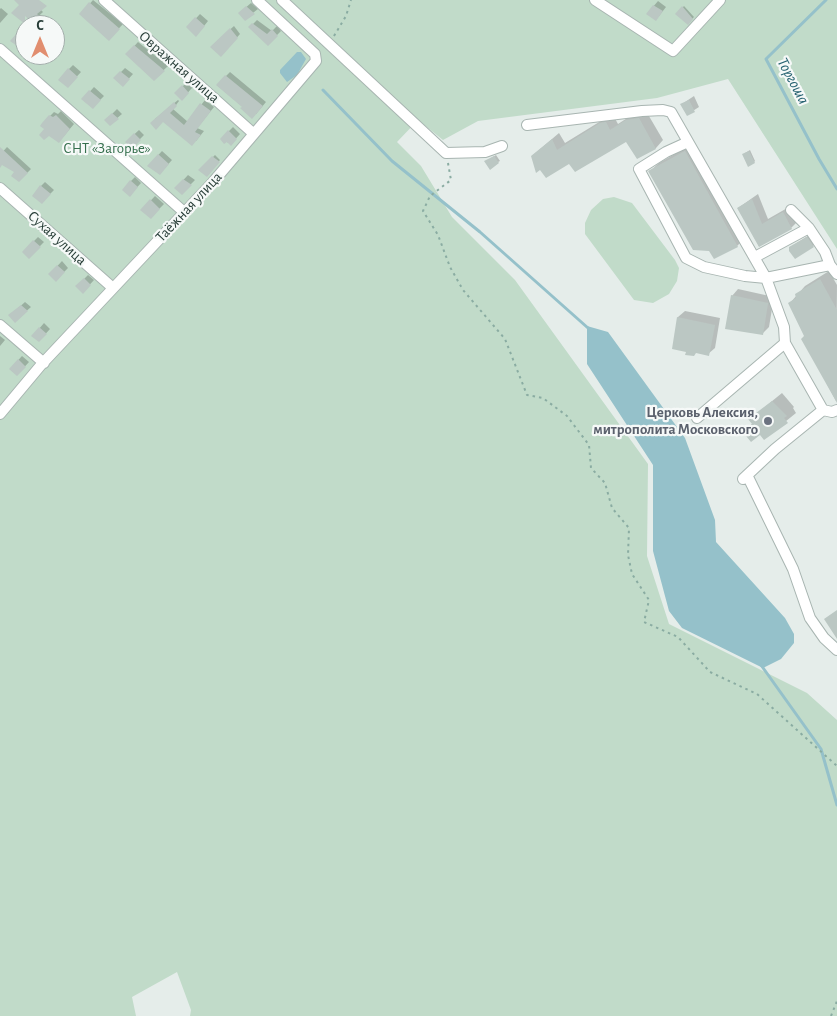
<!DOCTYPE html>
<meta charset="utf-8">
<style>
body{margin:0}
#map{position:relative;width:837px;height:1016px;overflow:hidden;background:#e5edea;font-family:"Alegreya Sans",sans-serif}
canvas{display:block}
.north{position:absolute;left:15px;top:15px;width:50px;height:50px;box-sizing:border-box;background:#f6f9f8;border:1px solid #a3aeab;border-radius:50%;rotate:0deg;font-size:14px;font-weight:700;line-height:20px;text-align:center;color:#273d37}
.north::after{content:'';display:block;margin:auto;width:18px;height:22px;background:#e18e6f;clip-path:polygon(50% 0,100% 100%,50% 72%,0 100%)}
</style>
<div id="map">
<canvas width="837" height="1016"></canvas>
<div class="north">С</div>
</div>
<script>
const g = document.querySelector('canvas').getContext('2d');
g.lineJoin = 'round';
function paint(path, color) {
  g.fillStyle = color;
  g.fill(path, 'evenodd');
}
function toPath(rows) {
  const path = new Path2D();
  for (const r of rows) {
    path.moveTo(r[0], r[1]);
    for (let i = 2; i < r.length; i += 2) path.lineTo(r[i], r[i + 1]);
  }
  return path;
}
function stroke(path, color, width, dash) {
  g.strokeStyle = color;
  g.lineWidth = width;
  g.lineCap = dash ? 'butt' : 'round';
  g.setLineDash(dash || []);
  g.stroke(path);
}
function drawText(font, color, halo, rows, align = 'center') {
  g.font = font + ' "Alegreya Sans",sans-serif';
  g.lineWidth = 4.5;
  g.setLineDash([]);
  g.textBaseline = 'middle';
  g.strokeStyle = halo;
  g.fillStyle = color;
  for (const [text, x, y, turn = 0] of rows) {
    g.save();
    g.translate(x, y);
    g.rotate((+turn || 0) * Math.PI / 180);
    g.textAlign = isNaN(turn) ? turn : align;
    if (halo) g.strokeText(text, 0, 0);
    g.fillText(text, 0, 0);
    g.restore();
  }
}
paint(toPath([
 [0,0,837,0,837,249,728,79,657,98,478,121,443,140,418,120,397,142,421,166,452,217,515,280,648,464,647,556,669,624,807,693,837,720,837,1016,190,1016,191,1010,177,972,132,997,136,1016,0,1016],
 [25,25,55,25,55,55,25,55],
 [614,197,632,203,675,260,679,268,677,281,669,294,653,303,634,300,585,234,585,223,591,210,603,199]
]), '#c1dbc9');
paint(toPath([
 [297,52,301,52,306,59,297,75,287,82,280,73,280,70],
 [587,326,608,332,685,438,715,520,716,542,785,618,794,634,794,643,781,659,763,668,682,628,669,611,653,551,653,465,587,364]
]), '#95c1ca');
paint(toPath([
 [93,0,123,24,109,39,81,14],
 [658,1,666,7,659,16,647,14],
 [251,3,258,9,245,19,244,9],
 [684,6,694,17,688,23,677,14],
 [1,8,8,14,0,23,0,9],
 [39,8,43,12,29,25,25,25,25,41,17,30],
 [200,14,208,21,200,31,188,27],
 [257,20,272,31,277,26,281,31,268,44,250,27],
 [234,26,240,34,221,55,211,47],
 [138,42,168,66,154,79,127,54],
 [73,65,81,72,68,86,69,69],
 [125,68,133,74,123,85,115,78],
 [230,72,266,102,256,114,243,107,217,85],
 [187,82,192,88,182,99,176,93],
 [94,87,104,96,97,103,83,99],
 [694,96,699,107,688,114,682,104],
 [178,100,179,101,173,109,188,122,205,100,214,107,197,128,204,131,196,141,164,120,155,119],
 [117,109,122,114,110,124,106,120],
 [61,111,74,124,63,137,45,129,43,123,54,112,58,114],
 [646,111,663,140,656,148,637,158,627,140,570,162,532,156,559,133,565,143,609,116,613,115,618,124,635,113],
 [233,127,240,134,231,144,221,139],
 [139,130,144,135,132,147,126,142],
 [694,143,746,237,737,246,650,171,659,163],
 [7,147,31,169,19,181,16,172,0,161,0,155],
 [750,150,755,161,754,162,745,153],
 [162,151,172,160,163,170,149,165],
 [215,155,220,160,207,176,200,170],
 [496,155,500,161,498,162,488,160],
 [188,175,195,180,182,193,176,188],
 [135,177,141,183,130,195,131,181],
 [45,182,54,190,42,202,41,186],
 [758,194,768,219,789,207,797,222,791,228,759,246,738,208],
 [155,196,164,204,151,217,142,210],
 [811,234,817,242,813,246,790,247],
 [38,237,44,242,29,257,23,252],
 [62,261,68,268,56,280,50,274],
 [829,271,837,285,836,401,803,339,806,336,790,303,805,286],
 [88,275,94,280,83,292,77,286],
 [738,289,774,297,769,327,762,334,732,296],
 [25,302,31,307,15,321,14,312],
 [685,311,720,318,715,348,708,354,674,348,678,317],
 [44,323,50,329,39,341,33,336],
 [0,336,5,340,0,346],
 [22,356,29,362,17,375,10,369],
 [782,393,794,407,793,408,796,413,764,439,761,434,744,431,753,423,750,419]
]), '#0003');
stroke(toPath([
 [826,0,766,59,819,159,837,189],
 [323,90,392,161,480,232,588,328],
 [761,665,821,749,837,805]
]), '#95c1ca', 3);
paint(toPath([
 [14,0,39,0,47,6,37,14,40,17,33,23,25,16,25,42,20,48,10,41,25,24,11,13,19,5],
 [89,2,120,29,109,41,79,14],
 [653,5,663,11,656,21,646,14],
 [246,6,255,14,245,21,238,13],
 [682,6,693,19,688,25,675,14],
 [195,17,205,26,196,37,186,27],
 [252,23,267,34,272,29,278,36,268,46,248,27],
 [230,28,238,38,221,57,210,47],
 [134,45,165,71,154,81,125,54],
 [68,68,78,77,68,88,58,80],
 [120,71,130,79,123,87,113,78],
 [225,75,263,106,252,119,240,108,242,107,216,85],
 [182,85,189,93,182,101,174,93],
 [89,90,101,100,93,109,81,99],
 [689,100,695,112,687,116,680,104],
 [174,102,177,106,170,113,184,125,200,103,211,111,195,132,201,135,192,146,163,122,156,130,150,123],
 [112,113,119,119,110,126,104,120],
 [49,115,53,117,56,115,70,129,59,143,49,136,44,140,39,135,44,129,40,126,42,123],
 [639,118,656,149,637,159,626,142,575,172,569,164,546,178,540,170,536,173,531,156,552,139,557,150,600,123,606,122,610,130,626,120],
 [228,130,237,139,231,146,227,142,224,144,220,139],
 [134,133,141,140,132,149,125,142],
 [0,147,28,173,19,182,11,176,14,172,2,165,0,168],
 [685,151,738,247,714,259,709,251,693,250,648,171],
 [749,151,755,163,748,167,742,154],
 [158,154,169,164,160,175,147,166],
 [212,156,220,162,207,177,198,170],
 [494,156,499,163,490,170,484,161],
 [183,179,192,185,182,195,174,188],
 [130,180,138,187,130,197,122,190],
 [40,185,51,194,42,204,32,196],
 [150,199,160,209,151,219,140,210],
 [752,199,762,224,783,212,792,229,759,247,737,208],
 [807,237,814,247,795,259,789,251,789,247],
 [33,240,41,247,29,259,22,252],
 [57,265,65,272,56,282,48,274],
 [84,278,91,285,83,294,75,286],
 [820,279,837,310,837,403,801,339,804,336,788,303,796,298,795,294],
 [731,295,768,303,763,335,725,329],
 [21,305,28,311,15,323,8,315],
 [677,317,715,325,709,356,696,353,694,356,685,355,686,352,672,349],
 [39,327,47,334,39,342,31,336],
 [18,359,26,367,17,376,9,369],
 [772,401,787,416,784,418,788,423,764,440,760,435,751,442,742,431,752,424,748,419],
 [837,610,837,639,824,619]
]), '#bbc7c3');
const minor = toPath([
 [104,0,254,134],
 [282,0,446,153,485,152,502,146],
 [595,0,673,51,720,0],
 [0,49,184,212],
 [527,125,642,111,663,110,671,112,766,278,784,327,785,343,697,418],
 [688,142,666,152,639,169,686,258,704,267,745,276,766,278,830,265,837,274],
 [0,188,113,288],
 [791,210,809,228,825,252,830,265],
 [755,257,809,228],
 [0,325,44,363],
 [823,410,832,412,837,410],
 [0,414,41,365,213,182,316,61,315,54,257,0],
 [747,475,793,569,810,618,824,638,837,650],
 [743,479,775,449,823,410,785,343]
]);
stroke(minor, '#a8b5b1', 12);
stroke(toPath([
 [334,36,346,16,351,0],
 [448,163,451,180,430,196,423,211,438,235,450,267,463,290,505,339,527,395,543,398,567,416,589,445,591,468,605,483,612,508,629,528,628,555,632,574,649,600,644,622,678,637,710,672,757,694,837,766],
 [831,1016,837,1001]
]), '#8aaca2', 2, [2.5, 4]);
stroke(minor, '#fff', 10);
for (const [x, y, r, color] of [
 [768,421,5,"#6b7280"]
]) {
  const dot = new Path2D();
  dot.arc(x, y, r, 0, 2 * Math.PI);
  g.fillStyle = color;
  g.fill(dot);
  stroke(dot, '#f6f9f8', 2);
}
drawText('15px', '#273d37', '#f6f9f8', [
 ["Овражная улица",179,67,41],
 ["Таёжная улица",189,207,-47],
 ["Сухая улица",57,238,42]
]);
drawText('15px', '#356f4d', '#f6f9f8', [
 ["СНТ «Загорье»",107,148]
]);
drawText('bold 15px', '#5b616d', '#f6f9f8', [
 ["Церковь Алексия,",758,412],
 ["митрополита Московского",758,429]
], 'right');
drawText('italic 16px', '#286372', '#f6f9f8', [
 ["Торгоша",793,81,62]
]);
</script>
